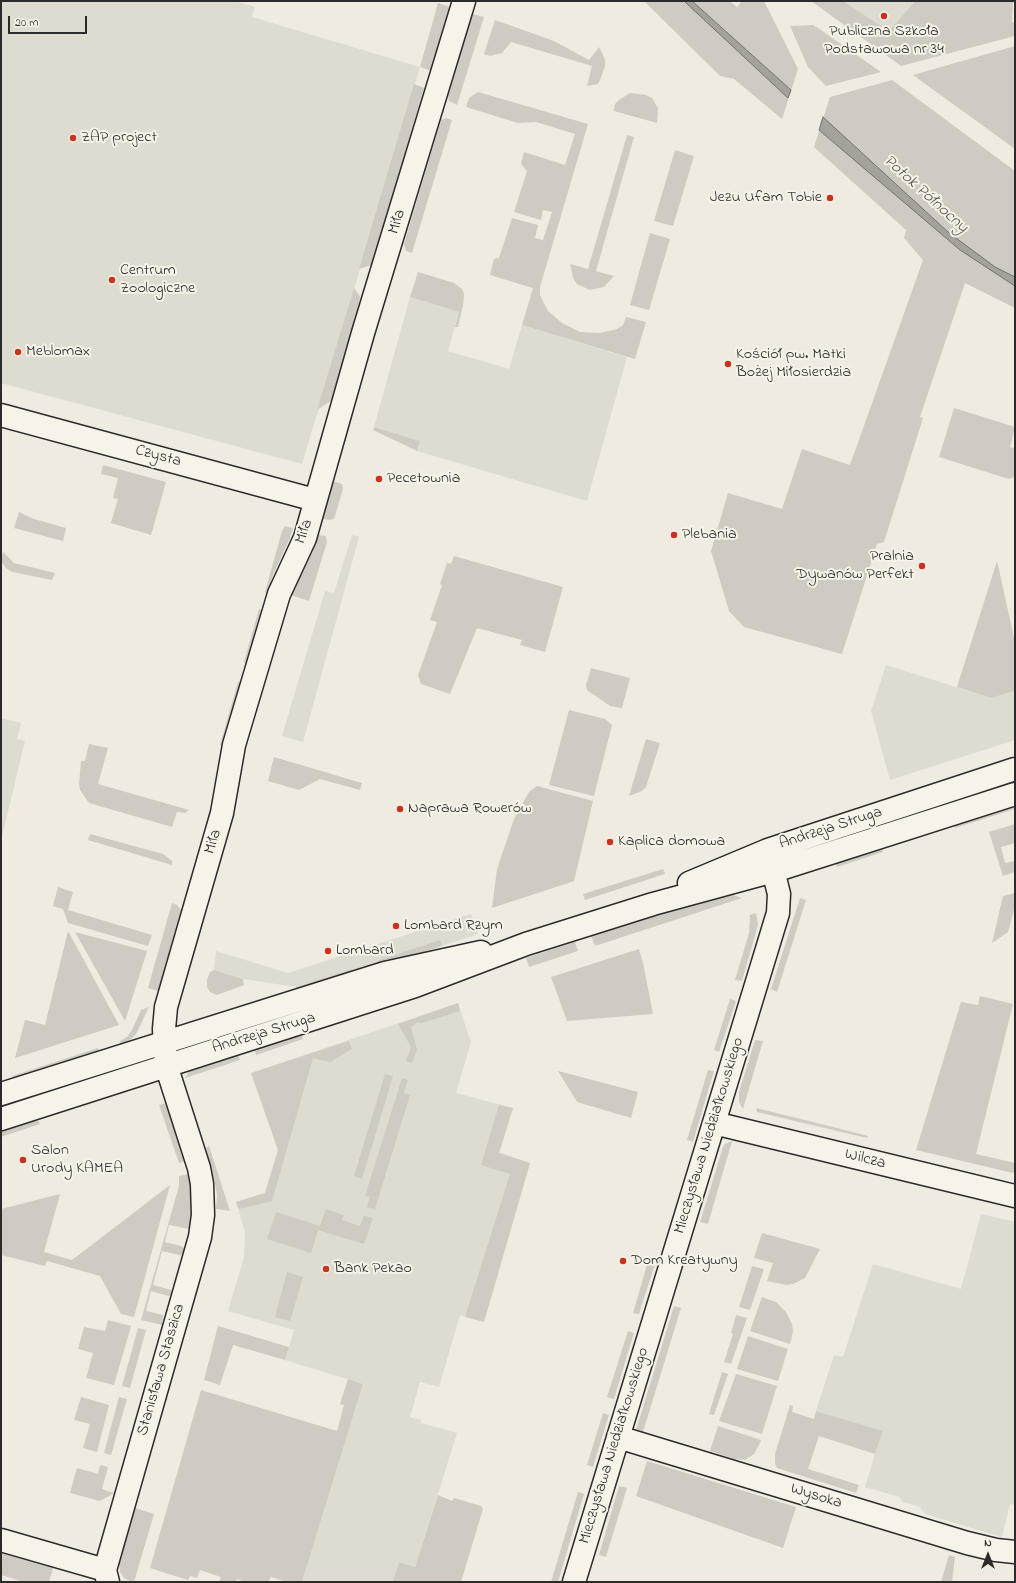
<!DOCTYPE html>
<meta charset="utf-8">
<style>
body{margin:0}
#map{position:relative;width:1016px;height:1583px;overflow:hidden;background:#efebe0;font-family:"Indie Flower",sans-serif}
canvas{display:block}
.frame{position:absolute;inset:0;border:2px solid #2b2b2b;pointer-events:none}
.north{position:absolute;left:968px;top:1535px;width:40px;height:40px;-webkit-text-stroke:3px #f7f3e8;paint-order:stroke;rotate:0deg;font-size:11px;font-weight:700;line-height:16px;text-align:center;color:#2b2b2b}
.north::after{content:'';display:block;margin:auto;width:14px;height:18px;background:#2b2b2b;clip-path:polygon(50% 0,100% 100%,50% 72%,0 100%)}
.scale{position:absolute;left:8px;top:16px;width:79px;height:18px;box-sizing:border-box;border:2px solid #2b2b2b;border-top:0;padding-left:5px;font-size:12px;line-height:14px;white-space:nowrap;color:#2b2b2b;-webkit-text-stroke:3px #f7f3e8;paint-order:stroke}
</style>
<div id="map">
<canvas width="1016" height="1583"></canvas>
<div class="frame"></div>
<div class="north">N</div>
<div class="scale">20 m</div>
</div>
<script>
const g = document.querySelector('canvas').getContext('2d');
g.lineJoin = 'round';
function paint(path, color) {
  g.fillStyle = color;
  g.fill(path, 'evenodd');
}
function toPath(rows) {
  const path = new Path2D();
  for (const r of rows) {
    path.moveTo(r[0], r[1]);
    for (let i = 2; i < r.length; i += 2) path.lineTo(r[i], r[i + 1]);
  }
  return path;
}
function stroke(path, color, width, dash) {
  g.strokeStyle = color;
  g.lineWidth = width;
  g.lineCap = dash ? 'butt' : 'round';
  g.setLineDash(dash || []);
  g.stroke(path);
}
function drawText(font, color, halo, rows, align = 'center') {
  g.font = font + ' "Indie Flower",sans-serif';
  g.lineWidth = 4;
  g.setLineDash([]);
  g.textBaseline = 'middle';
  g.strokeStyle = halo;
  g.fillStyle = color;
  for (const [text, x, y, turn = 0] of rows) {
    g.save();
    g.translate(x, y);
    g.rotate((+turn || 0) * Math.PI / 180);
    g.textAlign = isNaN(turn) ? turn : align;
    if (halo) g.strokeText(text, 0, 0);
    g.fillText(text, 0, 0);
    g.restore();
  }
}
paint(toPath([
 [1,1,235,1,255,7,252,17,420,67,302,464,1,383],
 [843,1,915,1,889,31],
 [410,297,459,312,448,351,509,369,522,325,627,357,587,501,417,451,420,441,374,427],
 [352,535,359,537,303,742,282,736,325,591,334,593],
 [886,665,991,698,1015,691,1015,740,890,780,871,711],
 [1,718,21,723,17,739,25,741,2,836],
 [471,914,478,934,442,946,440,940,378,960,380,966,354,974,352,969,296,987,243,979,214,970,216,951,288,973],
 [458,1003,471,1042,456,1093,513,1108,499,1153,530,1163,484,1322,460,1315,439,1387,420,1382,410,1417,421,1420,421,1423,457,1433,415,1567,399,1562,393,1582,302,1582,363,1384,285,1360,294,1330,228,1311,244,1257,245,1232,236,1202,265,1193,278,1150,251,1073],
 [981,1214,1015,1222,1015,1505,1010,1504,1002,1537,925,1514,920,1507,903,1502,900,1497,865,1487,882,1431,816,1411,834,1355,843,1357,873,1264,961,1289]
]), '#dedbd1');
paint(toPath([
 [644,1,730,1,737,7,742,1,764,1,798,69,782,119,734,79,720,76],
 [811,1,843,1,889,31,915,1,1013,1,1012,22,1015,23,1015,36,901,66],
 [438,3,450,7,431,71,420,67],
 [472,14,484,17,457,105,449,101,448,97],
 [495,20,554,41,589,60,599,47,605,59,605,66,600,80,598,84,587,86,592,66,511,42,502,53,490,56,484,54],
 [813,25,818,28,881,72,826,86,808,67,790,26],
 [1015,46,1015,149,913,75],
 [892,80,1015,171,1015,308,965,283,920,417,923,418,884,542,877,544,842,654,744,627,729,611,711,551,728,493,782,509,802,449,850,465,923,260,904,238,906,230,814,147,830,97],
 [414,84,424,88,372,263,369,266,359,269],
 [478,92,588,124,540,287,540,295,548,311,562,323,580,332,600,333,617,329,623,325,626,317,646,322,635,359,522,325,533,288,490,275,494,259,499,258,512,218,538,225,535,238,543,240,552,212,543,210,541,220,514,212,527,171,521,164,524,152,565,165,575,134,536,122,518,123,466,107,469,98],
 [630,93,646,95,652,98,658,108,657,123,614,111,615,104,619,100],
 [446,118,452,120,412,253,406,251,404,244,441,120],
 [627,135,634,137,596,271,614,276,604,287,590,290,577,284,573,278,570,264,588,269],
 [675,150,694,156,673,226,654,221],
 [650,233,670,239,649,310,630,305],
 [418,272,454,283,462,289,464,294,463,306,458,327,455,327,459,312,410,297],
 [354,288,360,297,359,303,331,401,317,410],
 [954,408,1015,427,1010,447,1015,449,1015,477,1009,479,939,457],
 [374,427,420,441,417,451,373,430],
 [103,465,166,482,151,535,111,523,118,499,113,498,118,478,101,474],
 [333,481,342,484,343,489,334,519,330,520,322,519],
 [19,512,34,519,66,528,63,541,14,528],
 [285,526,293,528,290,538,273,575,267,593,265,592,282,531],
 [318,535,326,536,327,542,309,601,291,595,312,553],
 [3,552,14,563,55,573,52,580,12,572,6,568,1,561],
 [454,556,563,587,545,652,520,645,522,640,477,628,450,694,421,684,418,675,437,622,430,620,442,585,440,584,447,563,451,564],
 [997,561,1015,642,1015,691,991,698,957,687],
 [259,609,262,610,246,666,244,662],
 [591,668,630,678,622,708,610,706,587,690,586,685],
 [241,681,222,745,220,745,238,682],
 [569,710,605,719,612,725,594,796,549,785],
 [646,739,660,743,646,787,642,791,629,796],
 [89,744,108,748,98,784,189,810,185,813,177,812,172,827,89,803,80,790,79,783,81,761,85,761],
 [274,757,362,783,360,790,320,779,299,790,268,781],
 [537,786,593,801,574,881,492,908,497,869,514,819,529,792],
 [1015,803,1015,809,955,828,953,821],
 [1015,824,1015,843,1001,847,1005,863,1015,861,1015,872,1003,876,989,832],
 [90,834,163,854,172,861,172,865,88,840],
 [880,845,883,852,837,867,835,860],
 [663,869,665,874,585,900,583,894],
 [58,887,73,892,68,910,152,935,148,946,68,923,63,909,53,906],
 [1015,893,1015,906,1008,932,992,943,1003,896],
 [717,895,733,895,742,898,595,946,591,936],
 [800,898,806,900,777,992,771,989],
 [172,903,177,905,181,910,158,991,148,988],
 [756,913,758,924,756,932,742,981,735,980,749,933,750,915],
 [68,931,119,1025,15,1058,25,1020,45,1025],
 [75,932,147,951,125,1021],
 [440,940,442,946,380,966,378,960],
 [575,942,578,951,529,967,526,958],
 [639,949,643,963,653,1014,567,1021,551,977],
 [352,969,354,974,297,992,296,987],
 [214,970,243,979,244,985,217,995,210,992,207,987,207,980,210,972],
 [980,996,1013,1004,976,1154,1015,1163,1015,1172,1013,1173,916,1150,961,1002,978,1005],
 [730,999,736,1001,719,1052,714,1050],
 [458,1003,460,1011,422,1023,418,1022,411,1027,417,1050,412,1063,406,1061,411,1047,398,1024],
 [149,1007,136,1034,125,1045,120,1048,120,1041,127,1037,132,1030,141,1010],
 [301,1032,303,1039,256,1055,254,1046],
 [755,1040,763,1041,743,1109,739,1102,739,1092],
 [349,1041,352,1049,330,1062,313,1058,272,1201,239,1209,236,1202,265,1193,278,1150,251,1073],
 [98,1048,100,1054,15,1082,12,1076],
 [237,1052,240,1060,185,1078,191,1067],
 [708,1070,714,1071,693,1142,687,1140],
 [558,1071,638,1092,631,1118,577,1102],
 [385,1074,393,1076,362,1179,354,1176],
 [402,1078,408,1080,404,1093,410,1095,375,1209,367,1207,370,1197,365,1196],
 [166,1103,185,1161,179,1163,159,1105],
 [499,1105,513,1108,499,1153,530,1163,484,1322,465,1317,510,1174,481,1165],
 [756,1108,833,1127,868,1136,867,1138,757,1112],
 [34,1119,38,1121,40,1124,1,1137,1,1129],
 [732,1141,708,1224,700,1222,723,1147,725,1144],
 [209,1146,230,1211,216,1209,217,1195,215,1184,206,1148],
 [189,1174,194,1204,190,1229,169,1225,165,1242,181,1246,184,1248,184,1254,180,1255,162,1251,153,1285,171,1290,172,1293,169,1296,151,1291,146,1311,163,1315,162,1325,141,1320,179,1186,179,1176],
 [170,1185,134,1317,121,1314,100,1276,47,1261,45,1266,1,1255,1,1209,60,1194,44,1252,72,1260],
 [326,1209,344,1215,342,1220,360,1226,364,1216,373,1218,364,1244,318,1230,311,1253,267,1239,276,1212,320,1226],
 [762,1233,820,1249,805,1278,793,1284,786,1285,767,1281,773,1263,754,1258],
 [649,1258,656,1261,639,1314,633,1313],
 [752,1266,764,1269,750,1310,739,1307],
 [287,1272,303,1277,290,1321,275,1317],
 [762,1297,776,1302,786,1312,792,1324,793,1332,790,1344,750,1331],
 [674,1306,681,1308,643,1432,636,1430],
 [736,1315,747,1318,731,1364,724,1362,733,1334,731,1333],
 [108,1320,131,1326,114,1385,86,1378,93,1353,78,1349,84,1327,105,1331],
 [218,1326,289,1347,285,1360,233,1345,220,1385,204,1380],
 [138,1328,146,1330,130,1388,122,1386],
 [628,1331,634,1333,614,1399,607,1397],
 [748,1336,788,1349,778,1381,737,1369],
 [722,1372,728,1374,714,1415,709,1414],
 [736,1374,777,1386,762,1434,719,1421],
 [348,1379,363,1384,302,1582,287,1582,271,1577,268,1582,245,1582,237,1579,235,1582,219,1582,221,1577,200,1570,197,1578,190,1576,188,1580,150,1568,201,1390,337,1431,344,1405,340,1404],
 [81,1397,109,1405,97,1452,83,1448,90,1424,74,1420],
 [119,1397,127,1399,111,1455,104,1453],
 [790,1405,793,1406,792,1412,814,1419,816,1411,883,1431,875,1454,819,1436,808,1469,859,1485,856,1493,777,1468,775,1464,775,1454],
 [603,1413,609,1415,593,1467,587,1465],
 [718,1426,761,1440,759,1445,754,1454,745,1460,734,1459,710,1451],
 [647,1461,796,1507,783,1548,636,1496],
 [100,1465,108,1467,102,1489,114,1493,100,1501,70,1493,77,1468,98,1474],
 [619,1486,627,1488,606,1557,599,1555],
 [578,1492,584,1494,558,1582,551,1582],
 [438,1495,452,1501,454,1498,481,1506,483,1509,461,1582,393,1582,399,1562,415,1567],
 [135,1508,154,1514,134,1582,132,1582,124,1578,120,1572,119,1565],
 [1,1553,53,1568,49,1582,24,1582,1,1575],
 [949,1555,955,1557,952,1582,941,1582]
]), '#cfcbc2');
const water = toPath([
 [684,1,692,1,791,90,788,98,684,1],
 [823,117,948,232,995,267,1015,277,1015,286,960,250,819,130,823,117]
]);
paint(water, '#a4a29a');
stroke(water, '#74726e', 1);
const minor = toPath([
 [1,415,315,500],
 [689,883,768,850,1015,769],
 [1,1094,385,973,481,952],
 [1,1119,415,986,526,944,653,904,774,871,1015,794],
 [714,1123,1015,1196],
 [618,1437,967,1543,996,1550,1015,1552],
 [1,1540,105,1570],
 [108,1582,105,1570,200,1237,203,1215,202,1184,199,1168,166,1065,164,1029,166,1007,222,813,234,745,279,594,305,538,363,333,464,1],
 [574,1582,778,913,779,894,768,850]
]);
stroke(minor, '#2b2b2b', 25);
stroke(minor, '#f7f3e8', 22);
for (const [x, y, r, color] of [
 [884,16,4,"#c8321e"],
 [73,138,4,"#c8321e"],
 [830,198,4,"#c8321e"],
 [112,280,4,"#c8321e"],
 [18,352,4,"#c8321e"],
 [728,364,4,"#c8321e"],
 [379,479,4,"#c8321e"],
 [674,535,4,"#c8321e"],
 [922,566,4,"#c8321e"],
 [400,809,4,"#c8321e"],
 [610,842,4,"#c8321e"],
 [396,926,4,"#c8321e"],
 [328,951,4,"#c8321e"],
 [23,1160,4,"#c8321e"],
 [623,1261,4,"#c8321e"],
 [326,1269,4,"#c8321e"]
]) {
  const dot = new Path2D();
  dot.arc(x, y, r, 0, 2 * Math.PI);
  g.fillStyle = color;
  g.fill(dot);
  stroke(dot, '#f7f3e8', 1.5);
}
drawText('16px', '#2b2b2b', '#f7f3e8', [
 ["Publiczna Szkoła",884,32,"center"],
 ["Podstawowa nr 34",884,50,"center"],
 ["ZAP project",81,138],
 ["Jezu Ufam Tobie",822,198,"right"],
 ["Centrum",120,271],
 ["Zoologiczne",120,289],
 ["Meblomax",26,352],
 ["Kościół pw. Matki",736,355],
 ["Bożej Miłosierdzia",736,373],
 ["Pecetownia",387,479],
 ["Plebania",682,535],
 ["Pralnia",914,557,"right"],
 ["Dywanów Perfekt",914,575,"right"],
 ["Naprawa Rowerów",408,809],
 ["Kaplica domowa",618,842],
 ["Lombard Rzym",404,926],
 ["Lombard",336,951],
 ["Salon",31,1151],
 ["Urody KAMEA",31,1169],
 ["Dom Kreatywny",631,1261],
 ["Bank Pekao",334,1269]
], 'left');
drawText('16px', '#2b2b2b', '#f7f3e8', [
 ["Miła",398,222,-73],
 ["Czysta",158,457,15],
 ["Miła",305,532,-71],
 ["Andrzeja Struga",831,829,-18],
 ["Miła",214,842,-73],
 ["Andrzeja Struga",264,1034,-17],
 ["Mieczysława Niedziałkowskiego",710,1136,-73],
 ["Wilcza",865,1160,14],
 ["Stanisława Staszica",162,1370,-74],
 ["Mieczysława Niedziałkowskiego",615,1446,-73],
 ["Wysoka",816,1497,17]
]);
drawText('italic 17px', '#555552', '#f7f3e8', [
 ["Potok Północny",925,195,42]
]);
</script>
